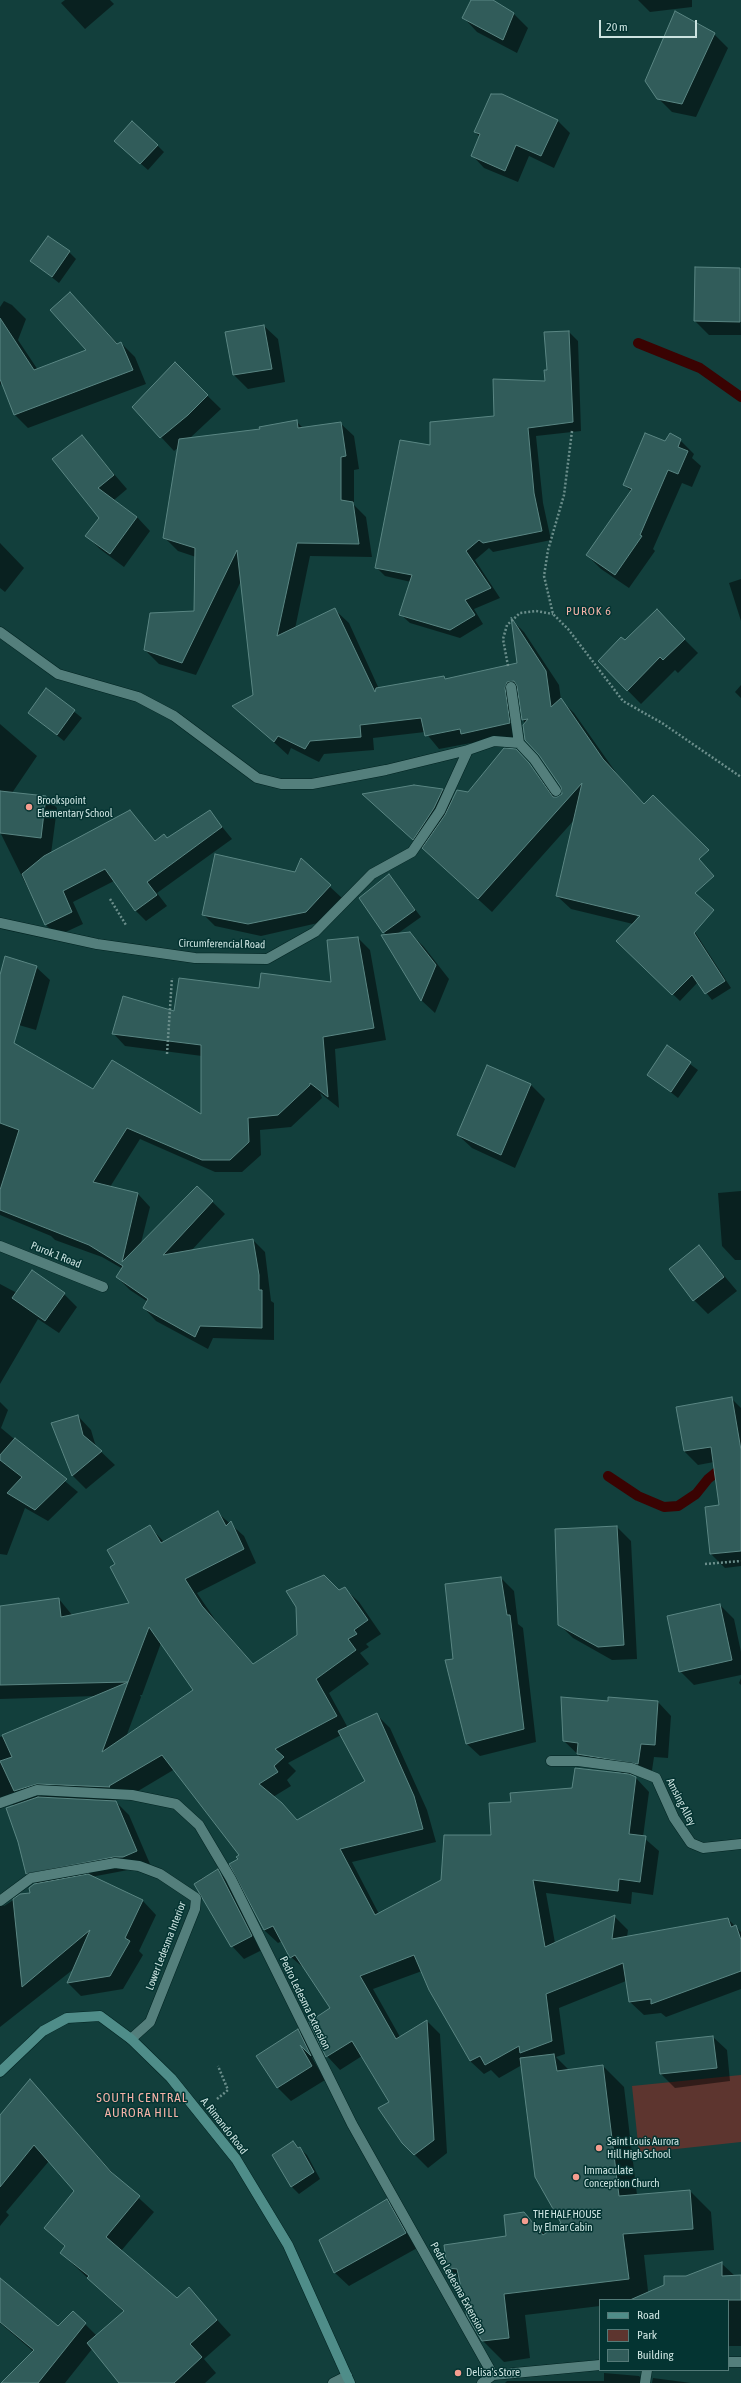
<!DOCTYPE html>
<style>
body{margin:0}
#map{position:relative;width:741px;height:2383px;overflow:hidden;background:#123f3c;font-family:"Asap Condensed",sans-serif}
canvas{display:block}
.legend{position:absolute;left:599px;top:2299px;width:130px;height:72px;box-sizing:border-box;background:#043432;border:1px solid #547a78;margin:0;padding:5px 7px;list-style:none;font-size:12px;color:#cce3e0}
.legend li{display:flex;align-items:center;gap:8px;height:20px}
.legend b{width:20px;border:1px solid #547a78}
.scale{position:absolute;left:599px;top:20px;width:98px;height:18px;box-sizing:border-box;border:2px solid #cce3e0;border-top:0;padding-left:5px;font-size:12px;line-height:14px;white-space:nowrap;color:#cce3e0;-webkit-text-stroke:3px #043432;paint-order:stroke}
</style>
<div id="map">
<canvas width="741" height="2383"></canvas>
<ul class="legend">
<li><b style="height:5px;background:#4f8d89"></b>Road</li>
<li><b style="height:11px;background:#5d352f"></b>Park</li>
<li><b style="height:11px;background:#315c5a"></b>Building</li>
</ul>
<div class="scale">20 m</div>
</div>
<script>
const g = document.querySelector('canvas').getContext('2d');
g.lineJoin = 'round';
function paint(path, color) {
  g.fillStyle = color;
  g.fill(path, 'evenodd');
}
function toPath(rows) {
  const path = new Path2D();
  for (const r of rows) {
    path.moveTo(r[0], r[1]);
    for (let i = 2; i < r.length; i += 2) path.lineTo(r[i], r[i + 1]);
  }
  return path;
}
function stroke(path, color, width, dash) {
  g.strokeStyle = color;
  g.lineWidth = width;
  g.lineCap = dash ? 'butt' : 'round';
  g.setLineDash(dash || []);
  g.stroke(path);
}
function drawText(font, color, halo, rows, align = 'center') {
  g.font = font + ' "Asap Condensed",sans-serif';
  g.lineWidth = 3;
  g.setLineDash([]);
  g.textBaseline = 'middle';
  g.strokeStyle = halo;
  g.fillStyle = color;
  for (const [text, x, y, turn = 0] of rows) {
    g.save();
    g.translate(x, y);
    g.rotate((+turn || 0) * Math.PI / 180);
    g.textAlign = isNaN(turn) ? turn : align;
    if (halo) g.strokeText(text, 0, 0);
    g.fillText(text, 0, 0);
    g.restore();
  }
}
paint(toPath([
 [741,2075,741,2142,639,2153,632,2086]
]), '#5d352f');
paint(toPath([
 [65,0,110,0,114,4,85,29,61,3],
 [472,0,491,0,514,14,528,28,517,53,477,32,464,18],
 [638,0,692,0,692,7,650,12],
 [714,34,728,48,696,117,672,112,658,98],
 [557,120,570,133,554,168,529,156,518,182,484,168,472,155,480,137,475,132],
 [157,145,164,152,148,170,123,148],
 [69,252,76,259,59,283,31,261],
 [739,269,741,335,709,335,695,321],
 [4,301,12,305,26,319,18,340,38,370,88,350,83,307,118,344,121,343,135,357,146,384,28,428,15,415,2,381,0,386,0,307],
 [264,326,278,339,285,382,248,389,234,375,227,333],
 [569,332,578,341,581,431,536,436,543,503,551,540,493,552,489,548,475,560,500,598,474,609,483,624,460,638,410,623,400,614,411,582,385,576,376,567,431,447,495,417,546,382,548,371,545,333],
 [175,364,221,409,190,438,261,430,296,421,303,428,340,423,354,436,359,469,354,470,354,505,366,517,372,557,310,556,295,629,335,610,349,623,379,689,444,677,447,680,518,664,512,620,524,632,559,685,561,700,574,713,617,774,645,805,661,875,633,924,571,909,557,896,575,819,492,912,364,795,443,790,453,800,529,764,556,798,560,798,564,791,523,720,520,700,518,700,523,737,476,747,471,743,439,749,425,732,373,738,374,750,324,754,319,762,291,748,288,755,234,706,255,695,241,581,196,675,159,664,145,650,195,612,196,557,178,551,165,538,179,447,174,451,161,437],
 [82,437,127,489,114,500,137,517,150,531,124,567,100,549,87,536,101,518],
 [680,440,694,454,692,458,701,466,692,487,682,483,653,549,655,551,629,588,601,569,587,555,631,491,624,485,665,443],
 [0,543,24,568,5,592,0,588],
 [741,579,741,621,729,583],
 [670,625,698,653,678,673,675,670,641,704,599,661,625,642],
 [741,685,741,698,735,692],
 [46,689,82,718,64,741,29,713],
 [0,724,37,756,12,793,46,797,57,808,51,854,130,812,156,841,167,839,210,812,232,839,157,893,167,906,146,921,135,910,114,881,73,902,83,924,57,936,46,925,0,832],
 [301,860,342,898,318,923,261,936,215,926,203,914,296,873],
 [389,875,421,917,397,934,410,933,424,947,449,979,435,1013,421,1000,384,932],
 [671,895,731,988,712,1000,698,982,680,1001,618,941,638,920],
 [358,938,370,950,386,1040,335,1049,339,1108,320,1093,322,1098,291,1127,260,1130,261,1155,242,1172,215,1172,140,1139,110,1187,138,1194,150,1207,141,1243,197,1187,225,1214,191,1251,253,1240,265,1252,271,1301,274,1303,274,1340,213,1338,208,1349,156,1321,144,1308,148,1302,130,1290,117,1277,123,1269,102,1257,55,1240,51,1236,0,1215,0,1039,94,1090,202,1116,202,1056,125,1046,113,1033,175,1012,260,989,332,983],
 [36,967,50,980,36,1030,5,1021,0,1016,0,978],
 [667,1047,698,1070,678,1098,648,1074],
 [487,1066,531,1085,545,1099,515,1168,472,1148,458,1135],
 [741,1191,741,1260,735,1260,722,1246,718,1193],
 [699,1246,737,1291,708,1314,694,1300,670,1269],
 [0,1284,17,1293,64,1294,77,1307,59,1333,38,1319,0,1384],
 [731,1398,741,1408,741,1566,725,1568,711,1554,720,1505,714,1462,698,1465,684,1451,677,1408],
 [0,1402,8,1410,1,1428,78,1492,48,1521,25,1508,7,1555,0,1554],
 [78,1416,91,1430,96,1447,115,1465,86,1489,72,1475],
 [218,1513,244,1536,256,1563,197,1593,216,1621,254,1665,299,1635,339,1592,345,1589,359,1602,381,1634,366,1644,369,1647,360,1653,369,1664,329,1693,348,1728,377,1715,390,1728,427,1810,436,1842,352,1862,379,1914,442,1881,492,1836,512,1803,573,1789,621,1774,621,1772,592,1768,564,1741,609,1702,658,1702,671,1716,668,1758,654,1757,651,1777,626,1774,636,1778,649,1792,643,1837,659,1851,653,1895,632,1892,631,1904,546,1893,555,1943,614,1916,628,1930,627,1937,728,1919,741,1932,741,1989,666,2017,661,2013,644,2015,630,2002,626,1981,559,2008,565,2054,556,2057,569,2070,603,2066,624,2087,637,2195,690,2191,711,2212,714,2250,644,2255,649,2300,600,2300,600,2306,525,2315,530,2358,504,2362,482,2340,460,2280,448,2267,507,2237,524,2213,545,2234,562,2223,522,2065,499,2078,491,2070,484,2074,470,2061,422,1971,373,1989,400,2037,427,2021,440,2034,447,2153,428,2168,402,2142,390,2102,362,2056,340,2070,327,2056,310,2022,331,2009,306,1970,291,1957,282,1941,278,1943,264,1930,231,1864,240,1860,241,1855,175,1769,123,1800,114,1800,129,1815,150,1864,137,1870,128,1870,91,1877,143,1901,156,1915,139,1951,143,1955,123,1989,81,1996,68,1983,75,1968,0,2027,0,1902,4,1906,21,1895,32,1894,38,1884,27,1873,14,1806,7,1799,0,1800,0,1737,97,1696,0,1699,0,1623,59,1599,72,1615,131,1604,116,1564,149,1526,164,1542],
 [161,1643,195,1690,126,1737,141,1697,140,1695,142,1695],
 [341,1735,366,1781,298,1821,273,1797,291,1786,287,1780,296,1771,288,1763],
 [617,1527,631,1541,637,1659,612,1660,573,1638,559,1624],
 [501,1578,514,1591,518,1624,523,1628,536,1742,480,1756,467,1744,454,1660],
 [720,1605,734,1619,741,1652,741,1675,694,1685,680,1671],
 [741,1678,741,1685,739,1683],
 [218,1871,230,1883,264,1949,244,1959,232,1946,200,1879],
 [298,2030,311,2044,322,2066,311,2056,325,2080,291,2101,278,2088],
 [713,2037,727,2050,730,2081,675,2088,661,2074,657,2043],
 [30,2080,118,2179,154,2212,121,2251,177,2299,189,2289,231,2335,204,2359,216,2373,205,2383,120,2383,92,2349,65,2383,3,2383,34,2352,0,2323,0,2279,58,2328,85,2324,97,2336,124,2312,61,2253,65,2247,46,2228,75,2191,49,2161,6,2212,9,2215,0,2226,0,2117],
 [293,2142,307,2155,320,2179,299,2194,292,2187,273,2155],
 [387,2200,400,2214,419,2247,349,2286,335,2273,320,2240],
 [721,2263,735,2276,741,2276,741,2346,728,2346,728,2300,666,2300],
 [604,2373,639,2376,646,2383,505,2383,507,2381,604,2381],
 [653,2378,691,2383,652,2383]
]), '#0007');
stroke(toPath([
 [638,343,700,368,741,397],
 [608,1476,638,1496,664,1507,678,1506,696,1494,708,1479,741,1452]
]), '#3a0302', 10);
const building = toPath([
 [471,0,493,0,514,13,503,40,462,18,471,0],
 [675,11,715,33,682,104,657,99,645,81,675,11],
 [491,94,502,94,558,120,541,156,516,145,505,171,471,156,480,134,474,132,491,94],
 [132,121,158,145,140,164,114,141,132,121],
 [48,236,70,251,52,277,30,261,48,236],
 [695,267,740,268,740,322,694,321,695,267],
 [70,292,117,344,121,342,133,370,14,415,0,379,0,318,34,370,86,350,50,310,70,292],
 [264,325,272,369,233,375,225,332,264,325],
 [569,331,573,422,528,428,534,493,542,531,483,543,479,540,466,551,491,588,465,600,475,615,450,630,399,615,412,575,375,568,400,440,430,445,430,422,494,416,493,379,545,381,544,370,547,370,544,332,569,331],
 [175,362,208,395,188,415,160,438,132,407,175,362],
 [297,420,298,428,341,422,346,456,341,457,341,500,353,502,359,544,297,543,277,636,335,608,375,692,376,688,444,676,445,679,517,663,511,617,546,671,551,707,561,698,603,759,644,804,653,795,709,850,699,859,714,876,695,893,714,910,694,933,725,981,705,994,692,975,672,995,616,941,640,916,556,896,582,783,478,899,422,848,445,815,457,790,468,792,504,748,516,749,529,763,553,797,557,797,562,794,561,787,539,755,525,740,523,725,528,719,522,720,517,686,514,681,507,682,505,688,510,723,461,734,460,729,425,736,421,718,360,725,361,737,310,741,305,749,278,736,274,742,232,706,253,695,237,550,182,663,144,650,150,613,194,611,195,548,163,538,179,439,260,429,259,427,297,420],
 [645,433,665,441,670,433,681,439,678,447,688,451,678,474,668,470,640,535,642,536,615,575,586,555,632,489,623,485,645,433],
 [82,435,114,475,98,488,137,517,110,554,85,536,99,518,52,459,82,435],
 [657,609,685,639,663,660,660,657,627,691,598,661,621,637,625,640,657,609],
 [46,688,75,710,57,735,28,713,46,688],
 [414,785,443,789,434,808,413,840,362,794,414,785],
 [0,791,46,796,41,838,0,833,0,791],
 [130,810,155,841,164,834,167,838,210,810,222,827,147,882,157,895,135,911,105,869,63,891,72,912,45,925,22,874,44,856,130,810],
 [215,854,295,872,301,858,331,885,306,912,248,924,202,915,215,854],
 [389,874,415,910,383,933,359,898,389,874],
 [410,932,436,965,421,1001,381,935,410,932],
 [358,937,374,1028,323,1037,328,1097,310,1083,310,1085,278,1115,248,1118,249,1142,230,1160,202,1160,127,1128,93,1182,138,1193,122,1262,197,1186,213,1201,163,1255,253,1239,259,1275,259,1290,262,1290,262,1328,200,1326,195,1337,143,1308,148,1299,116,1277,123,1266,89,1245,0,1210,0,1190,19,1130,0,1123,0,975,5,956,37,966,14,1043,93,1089,112,1060,201,1114,201,1045,112,1034,123,996,174,1011,179,978,259,988,261,973,331,982,327,940,358,937],
 [667,1045,691,1062,671,1092,647,1075,667,1045],
 [487,1065,531,1084,501,1155,457,1135,487,1065],
 [699,1245,724,1277,693,1301,669,1269,699,1245],
 [32,1270,65,1293,45,1321,12,1298,32,1270],
 [732,1397,741,1450,741,1551,710,1554,705,1507,719,1505,711,1447,684,1451,676,1407,732,1397],
 [78,1415,83,1435,102,1451,72,1476,51,1423,78,1415],
 [15,1438,67,1479,35,1510,7,1493,22,1477,0,1460,0,1455,15,1438],
 [218,1511,226,1526,231,1521,244,1549,185,1579,202,1606,253,1664,297,1635,296,1607,286,1591,324,1575,339,1590,345,1587,368,1620,354,1630,357,1634,348,1639,356,1650,316,1679,337,1716,275,1749,284,1757,274,1766,278,1772,259,1784,282,1803,297,1820,365,1781,338,1731,377,1713,414,1796,423,1829,340,1849,375,1915,441,1880,444,1835,491,1835,489,1803,511,1802,510,1793,572,1788,575,1768,629,1774,636,1777,629,1834,646,1836,640,1882,619,1879,618,1891,533,1880,545,1947,615,1915,612,1939,728,1918,731,1927,736,1925,741,1940,741,1971,651,2004,651,1999,629,2002,623,1963,546,1994,552,2041,520,2053,519,2046,485,2065,480,2056,470,2061,429,1990,414,1955,360,1976,396,2039,427,2020,434,2140,414,2155,402,2143,378,2108,389,2102,352,2041,326,2057,309,2022,330,2008,295,1955,290,1958,273,1926,264,1930,229,1864,238,1859,236,1857,239,1855,162,1755,109,1786,110,1787,37,1784,14,1791,0,1761,12,1757,2,1735,128,1682,102,1752,193,1690,149,1627,128,1682,0,1685,0,1606,59,1598,61,1617,129,1603,110,1567,115,1564,107,1550,150,1525,161,1543,218,1511],
 [617,1526,624,1645,598,1647,558,1625,555,1529,617,1526],
 [501,1577,507,1615,510,1615,524,1729,466,1744,445,1660,453,1659,445,1584,501,1577],
 [720,1604,732,1660,679,1672,667,1616,720,1604],
 [561,1697,608,1701,608,1697,658,1701,655,1745,641,1744,638,1764,577,1754,578,1743,563,1741,561,1697],
 [38,1797,116,1801,137,1851,123,1857,114,1857,26,1874,18,1842,6,1808,38,1797],
 [218,1869,252,1936,231,1947,194,1884,218,1869],
 [88,1874,143,1900,125,1938,130,1941,110,1976,67,1983,90,1930,22,1987,13,1899,20,1894,30,1893,29,1888,34,1884,88,1874],
 [298,2029,311,2056,300,2045,312,2066,277,2088,256,2056,298,2029],
 [713,2036,717,2068,660,2074,656,2042,713,2036],
 [554,2054,557,2071,603,2065,619,2196,690,2190,693,2229,623,2234,629,2279,504,2294,509,2338,482,2341,467,2316,457,2269,447,2268,444,2245,506,2236,504,2215,524,2212,543,2235,561,2223,535,2177,520,2058,554,2054],
 [30,2079,111,2172,140,2196,106,2237,177,2298,189,2287,217,2320,190,2344,202,2357,174,2383,119,2383,87,2343,124,2311,87,2278,89,2276,60,2253,65,2246,44,2228,74,2191,34,2145,0,2187,0,2115,30,2079],
 [293,2141,298,2148,300,2147,314,2172,291,2187,272,2155,293,2141],
 [387,2199,406,2233,334,2273,319,2240,387,2199],
 [722,2262,722,2276,741,2275,741,2300,630,2300,664,2285,664,2276,686,2276,722,2262],
 [0,2278,58,2326,73,2311,86,2323,38,2383,1,2383,34,2350,0,2322,0,2278]
]);
paint(building, '#315c5a');
stroke(building, '#5a8683', 1);
const service = toPath([
 [645,2383,647,2370]
]);
const minor = toPath([
 [0,632,58,674,138,697,174,716,257,778,281,784,312,784,386,770,468,750,494,741,519,743,534,759,556,791],
 [511,687,519,743],
 [0,923,97,944,195,958,267,959,315,932,372,874,412,852,440,811,468,750],
 [0,1246,103,1287],
 [551,1761,578,1761,631,1768,656,1778,674,1818,691,1843,703,1848,741,1844],
 [0,1803,37,1790,132,1795,176,1804,199,1825,231,1879,352,2124,493,2375],
 [0,1901,31,1878,115,1863,139,1866,160,1874,196,1898,195,1909,150,2022,131,2039],
 [728,2362,741,2362],
 [333,2383,347,2376],
 [482,2383,493,2375,600,2365]
]);
const secondary = toPath([
 [0,2072,43,2031,67,2018,100,2016,131,2039,171,2078,236,2159,288,2245,350,2383]
]);
stroke(service, '#022422', 11);
stroke(minor, '#022422', 11);
stroke(secondary, '#022422', 11);
stroke(toPath([
 [572,431,564,495,548,550,544,576,553,614,568,629,623,701,662,723,741,777],
 [508,666,503,639,507,625,520,613,536,611,553,614],
 [110,899,126,925],
 [167,1054,172,978],
 [705,1564,741,1561],
 [217,2099,228,2090,218,2066]
]), '#6b8e8b', 2.5, [2, 2]);
stroke(service, '#547f7c', 10);
stroke(minor, '#547f7c', 10);
stroke(secondary, '#4f8d89', 10);
for (const [x, y, r, color] of [
 [29,807,4,"#f59d8f"],
 [599,2148,4,"#f59d8f"],
 [576,2177,4,"#f59d8f"],
 [525,2221,4,"#f59d8f"],
 [458,2373,4,"#f59d8f"]
]) {
  const dot = new Path2D();
  dot.arc(x, y, r, 0, 2 * Math.PI);
  g.fillStyle = color;
  g.fill(dot);
  stroke(dot, '#043432', 1.5);
}
drawText('11px', '#cce3e0', '#043432', [
 ["Brookspoint",37,801],
 ["Elementary School",37,814],
 ["Saint Louis Aurora",607,2142],
 ["Hill High School",607,2155],
 ["Immaculate",584,2171],
 ["Conception Church",584,2184],
 ["THE HALF HOUSE",533,2215],
 ["by Elmar Cabin",533,2228],
 ["Delisa's Store",466,2373]
], 'left');
drawText('11px', '#cce3e0', '#043432', [
 ["Circumferencial Road",222,944,1],
 ["Purok 1 Road",56,1255,22],
 ["Amsing Alley",681,1802,63],
 ["Lower Ledesma Interior",166,1946,-69],
 ["Pedro Ledesma Extension",305,2003,64],
 ["A. Rimando Road",224,2126,52],
 ["Pedro Ledesma Extension",458,2288,61]
]);
g.letterSpacing = '1px';
drawText('12px', '#f5b2a7', '#043432', [
 ["PUROK 6",589,611]
]);
g.letterSpacing = '0px';
g.letterSpacing = '1px';
drawText('13px', '#f5b2a7', '#043432', [
 ["SOUTH CENTRAL",142,2098],
 ["AURORA HILL",142,2113]
]);
g.letterSpacing = '0px';
</script>
